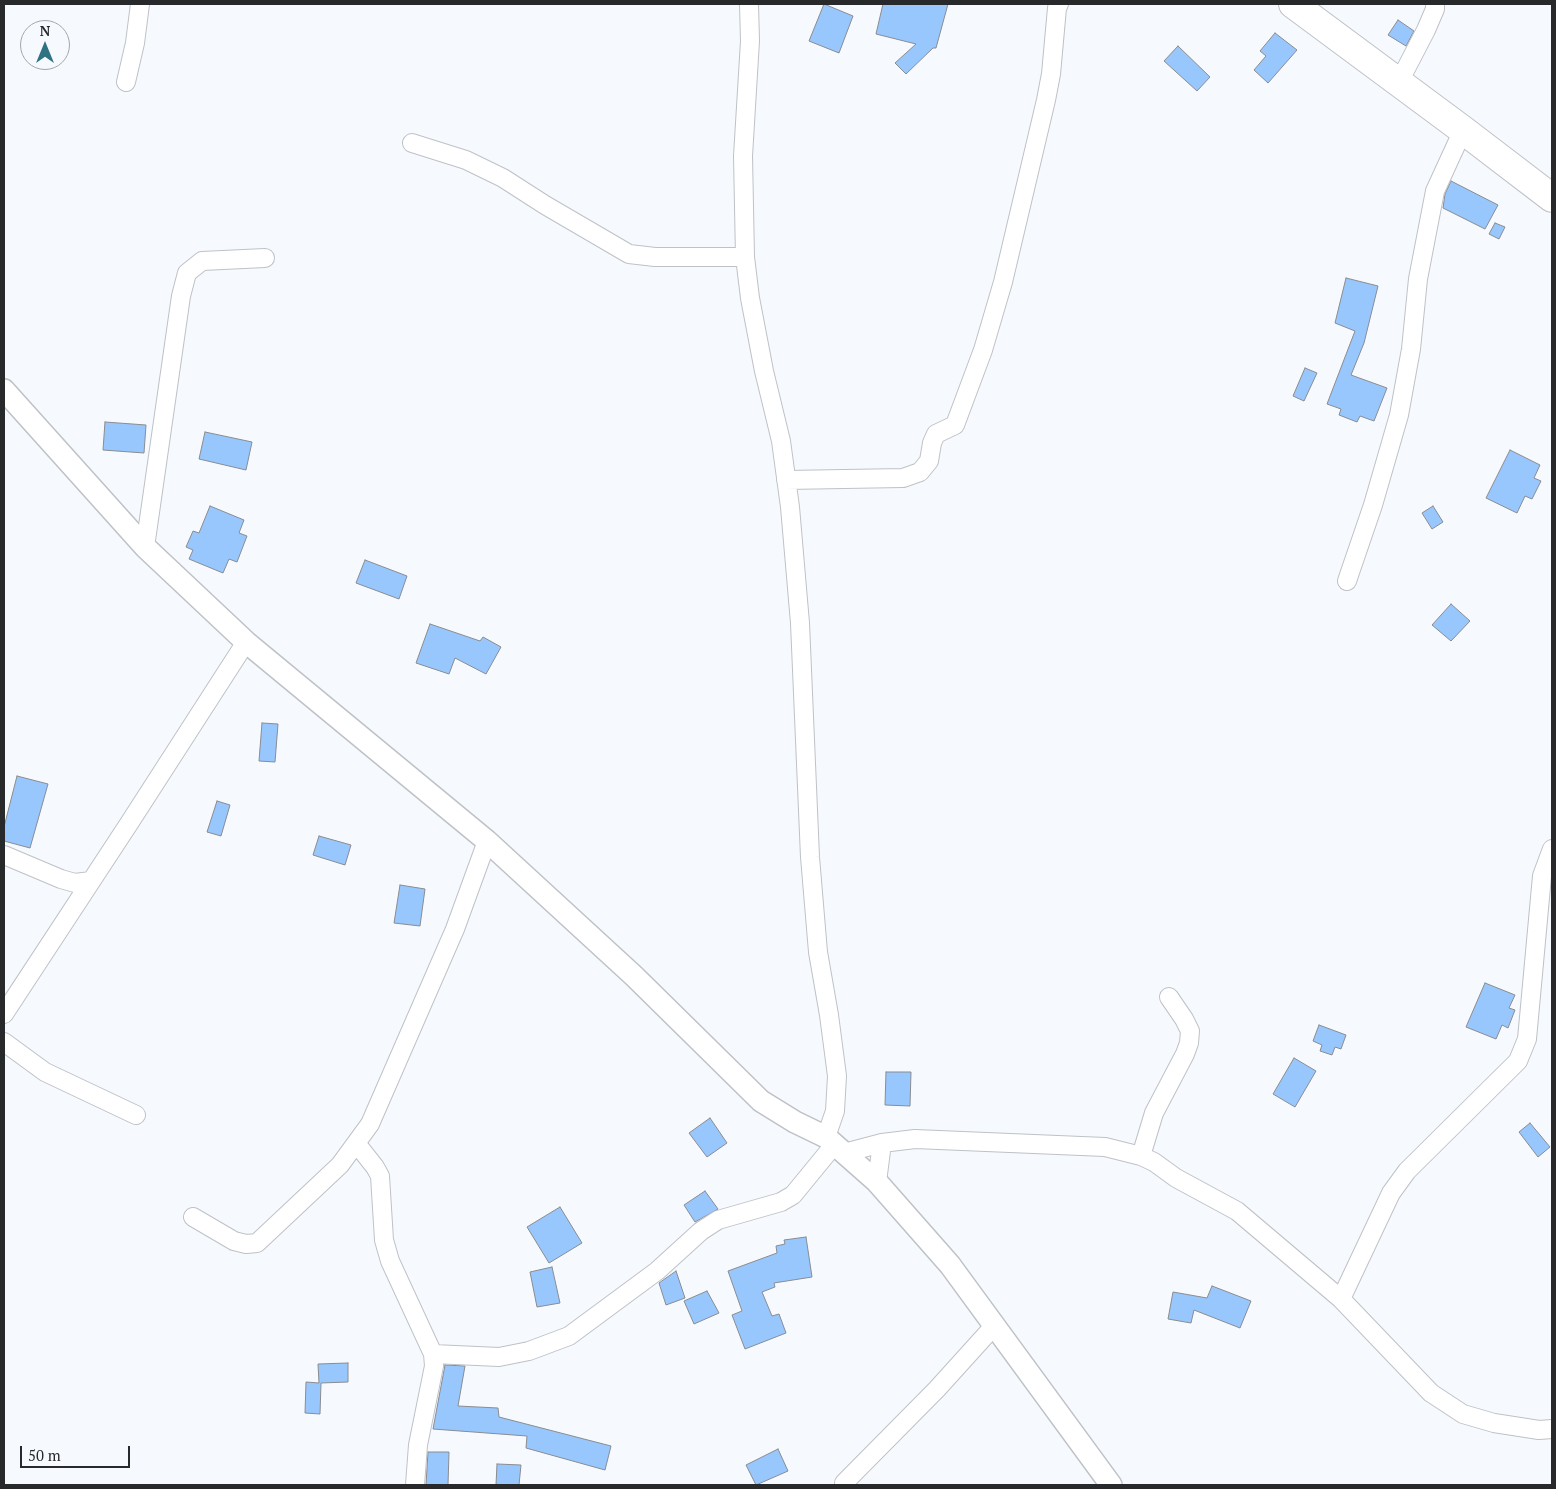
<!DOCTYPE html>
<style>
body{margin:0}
#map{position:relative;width:1556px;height:1489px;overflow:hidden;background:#f6f9fe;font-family:"PT Serif",serif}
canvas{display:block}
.frame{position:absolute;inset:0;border:5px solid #28292b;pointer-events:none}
.north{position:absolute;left:20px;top:20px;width:50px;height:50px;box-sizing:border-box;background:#f6f9fe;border:1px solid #a4a6aa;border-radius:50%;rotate:0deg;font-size:14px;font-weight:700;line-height:20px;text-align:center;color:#28292b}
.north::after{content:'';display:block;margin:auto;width:18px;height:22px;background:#2f7383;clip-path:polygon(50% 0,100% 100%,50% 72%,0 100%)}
.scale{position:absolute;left:20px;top:1446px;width:110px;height:22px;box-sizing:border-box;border:2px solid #28292b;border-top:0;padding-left:6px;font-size:15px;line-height:18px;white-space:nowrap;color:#28292b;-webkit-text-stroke:4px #f6f9fe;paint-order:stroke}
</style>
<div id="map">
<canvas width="1556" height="1489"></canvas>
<div class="frame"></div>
<div class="north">N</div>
<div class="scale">50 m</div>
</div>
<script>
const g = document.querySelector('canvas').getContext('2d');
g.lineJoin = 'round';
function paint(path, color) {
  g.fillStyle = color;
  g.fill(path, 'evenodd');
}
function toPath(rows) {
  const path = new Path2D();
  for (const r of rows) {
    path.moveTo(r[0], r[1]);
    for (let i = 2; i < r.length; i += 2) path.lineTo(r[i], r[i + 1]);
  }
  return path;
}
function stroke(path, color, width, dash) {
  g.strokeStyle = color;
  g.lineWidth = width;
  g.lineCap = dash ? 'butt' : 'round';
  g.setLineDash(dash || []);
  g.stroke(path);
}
const building = toPath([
 [824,4,853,16,839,53,809,41,824,4],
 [883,4,948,4,936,48,933,48,906,74,895,63,916,44,876,34,883,4],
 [1398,20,1414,31,1406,46,1388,35,1398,20],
 [1275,33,1297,50,1268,83,1254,70,1266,56,1260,51,1275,33],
 [1178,46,1210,77,1197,91,1164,61,1178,46],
 [1451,181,1498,205,1485,229,1443,208,1445,194,1451,181],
 [1495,223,1505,227,1499,239,1489,234,1495,223],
 [1346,278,1378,286,1364,343,1351,375,1387,388,1374,421,1360,416,1357,422,1339,415,1341,409,1327,404,1355,331,1335,323,1346,278],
 [1305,368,1317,373,1304,401,1293,396,1305,368],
 [105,422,146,425,144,453,103,450,105,422],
 [205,432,252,442,246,470,199,459,205,432],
 [1510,450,1540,465,1534,478,1541,481,1532,499,1525,496,1517,513,1486,498,1510,450],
 [210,506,244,520,239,533,247,536,237,562,229,559,223,573,189,559,193,550,186,547,193,531,199,533,210,506],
 [1433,506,1443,522,1432,529,1422,513,1433,506],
 [365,560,407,576,399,599,356,583,365,560],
 [1451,604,1470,621,1451,641,1432,625,1451,604],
 [430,624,480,641,483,637,501,647,486,674,455,658,449,674,416,663,430,624],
 [262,723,278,724,275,762,259,761,262,723],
 [17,776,48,784,30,848,4,841,4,827,17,776],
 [217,801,230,805,221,836,207,832,217,801],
 [319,836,351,845,345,865,313,855,319,836],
 [400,885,425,889,420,926,394,923,400,885],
 [1485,983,1515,995,1509,1008,1515,1010,1508,1028,1502,1025,1496,1039,1466,1027,1485,983],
 [1319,1025,1346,1035,1341,1049,1335,1047,1332,1055,1320,1051,1322,1045,1313,1041,1319,1025],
 [1294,1058,1316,1071,1295,1107,1273,1094,1294,1058],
 [886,1072,911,1072,910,1106,885,1105,886,1072],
 [710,1118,727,1143,707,1157,689,1133,710,1118],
 [1530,1123,1550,1147,1538,1157,1519,1132,1530,1123],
 [705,1191,718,1209,695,1222,684,1205,705,1191],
 [560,1207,582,1243,549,1263,527,1227,560,1207],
 [806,1237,812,1277,774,1283,775,1287,762,1292,772,1316,779,1314,786,1333,745,1349,732,1315,742,1311,728,1271,777,1253,776,1246,785,1244,784,1240,806,1237],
 [552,1267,560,1303,537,1307,530,1272,552,1267],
 [676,1271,685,1298,666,1305,659,1283,676,1271],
 [1212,1286,1251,1301,1240,1328,1194,1310,1191,1323,1168,1319,1173,1292,1207,1298,1212,1286],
 [707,1291,719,1313,694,1324,684,1301,707,1291],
 [348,1363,348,1382,321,1383,320,1414,305,1413,306,1382,319,1383,318,1364,348,1363],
 [445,1365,465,1366,458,1406,498,1408,499,1417,611,1446,605,1470,526,1448,527,1436,433,1429,445,1365],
 [778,1449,788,1471,756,1485,746,1465,778,1449],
 [428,1452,449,1452,448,1485,426,1485,428,1452],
 [497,1464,521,1465,519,1485,496,1485,497,1464]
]);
paint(building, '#98c7fe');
stroke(building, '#898c91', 1);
const minor = toPath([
 [749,4,750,41,743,156,745,257,750,298,764,371,781,441,790,507,800,623,810,857,818,952,829,1015,837,1076,835,1111,826,1137],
 [126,82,135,43,140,4],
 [1399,82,1426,30,1435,9,1435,4],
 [412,143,466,160,503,178,545,205,629,254,655,257,745,257],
 [786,480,903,478,920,472,929,461,932,443,936,434,955,425,983,350,1003,282,1046,100,1051,74,1057,8,1059,4],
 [145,547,181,296,187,273,202,261,265,258],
 [1347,581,1373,505,1399,415,1411,349,1418,279,1435,191,1463,130],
 [4,855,61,879,75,883,91,881],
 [4,1014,130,822,246,642],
 [4,1042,45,1072,136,1115],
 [356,1143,375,1167,380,1176,384,1240,390,1261,433,1354,434,1366,418,1445,415,1485],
 [844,1153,882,1143,915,1139,1105,1147,1141,1156,1154,1162,1176,1178,1237,1211,1341,1299,1431,1393,1463,1414,1494,1423,1539,1430,1552,1429],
 [1141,1156,1154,1113,1185,1054,1189,1043,1190,1031,1184,1019,1169,997],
 [877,1182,882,1143],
 [193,1217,234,1241,246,1244,257,1243,340,1165,370,1124,455,929,487,841],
 [1341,1299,1391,1193,1407,1171,1518,1061,1527,1039,1542,876,1552,849],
 [433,1354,499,1357,529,1351,569,1336,657,1271,701,1231,718,1220,781,1202,793,1195,834,1145],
 [844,1483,937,1389,994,1326]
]);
const tertiary = toPath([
 [4,390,145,547,246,642,487,841,634,976,761,1101,795,1122,826,1137,877,1182,950,1265,1111,1485]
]);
const primary = toPath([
 [1293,4,1463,130,1552,198]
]);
stroke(minor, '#bec2c6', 20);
stroke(tertiary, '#bec2c6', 24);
stroke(primary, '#bec2c6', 30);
stroke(minor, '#fff', 18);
stroke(tertiary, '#fff', 21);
stroke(primary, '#fff', 28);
</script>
